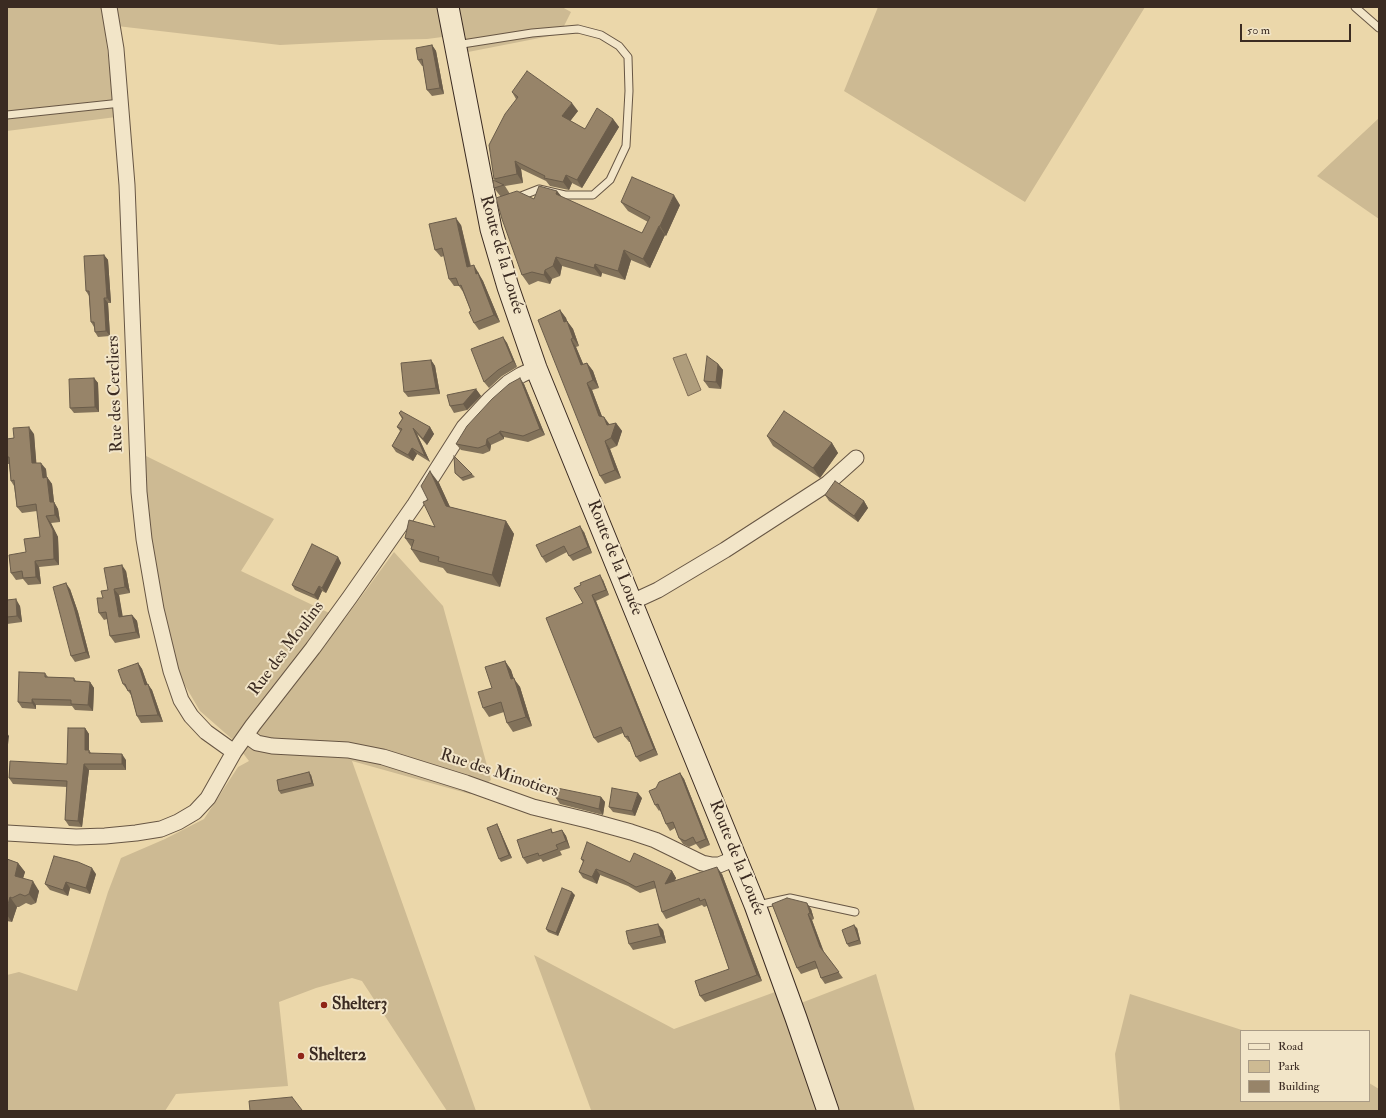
<!DOCTYPE html>
<meta charset="utf-8">
<style>
body{margin:0}
#map{position:relative;width:1386px;height:1118px;overflow:hidden;background:#ebd7aa;font-family:"IM FELL Double Pica",serif}
canvas{display:block}
.frame{position:absolute;inset:0;border:8px solid #3b2b22;pointer-events:none}
.legend{position:absolute;left:1240px;top:1030px;width:130px;height:72px;box-sizing:border-box;background:#f2e5c8;border:1px solid #a99b86;margin:0;padding:5px 7px;list-style:none;font-size:12px;color:#3b2b22}
.legend li{display:flex;align-items:center;gap:8px;height:20px}
.legend b{width:20px;border:1px solid #a99b86}
.scale{position:absolute;left:1240px;top:24px;width:111px;height:18px;box-sizing:border-box;border:2px solid #3b2b22;border-top:0;padding-left:5px;font-size:12px;line-height:14px;white-space:nowrap;color:#3b2b22;-webkit-text-stroke:3px #f2e5c8;paint-order:stroke}
</style>
<div id="map">
<canvas width="1386" height="1118"></canvas>
<div class="frame"></div>
<ul class="legend">
<li><b style="height:5px;background:#f2e5c8"></b>Road</li>
<li><b style="height:11px;background:#cdba93"></b>Park</li>
<li><b style="height:11px;background:#978469"></b>Building</li>
</ul>
<div class="scale">50 m</div>
</div>
<script>
const g = document.querySelector('canvas').getContext('2d');
g.lineJoin = 'round';
function paint(path, color) {
  g.fillStyle = color;
  g.fill(path, 'evenodd');
}
function toPath(rows) {
  const path = new Path2D();
  for (const r of rows) {
    path.moveTo(r[0], r[1]);
    for (let i = 2; i < r.length; i += 2) path.lineTo(r[i], r[i + 1]);
  }
  return path;
}
function stroke(path, color, width, dash) {
  g.strokeStyle = color;
  g.lineWidth = width;
  g.lineCap = dash ? 'butt' : 'round';
  g.setLineDash(dash || []);
  g.stroke(path);
}
function drawText(font, color, halo, rows, align = 'center') {
  g.font = font + ' "IM FELL Double Pica",serif';
  g.lineWidth = 4;
  g.setLineDash([]);
  g.textBaseline = 'middle';
  g.strokeStyle = halo;
  g.fillStyle = color;
  for (const [text, x, y, turn = 0] of rows) {
    g.save();
    g.translate(x, y);
    g.rotate((+turn || 0) * Math.PI / 180);
    g.textAlign = isNaN(turn) ? turn : align;
    if (halo) g.strokeText(text, 0, 0);
    g.fillText(text, 0, 0);
    g.restore();
  }
}
paint(toPath([
 [7,7,562,7,571,12,560,34,468,52,465,34,427,39,380,40,280,45,117,26,104,25,116,117,7,131],
 [878,7,1145,7,1025,202,844,91],
 [1379,118,1379,219,1317,176],
 [142,454,274,519,241,571,344,620,394,552,443,606,491,780,470,794,352,761,476,1111,447,1111,362,981,352,978,316,988,279,1002,288,1086,176,1094,165,1111,7,1111,7,975,19,972,77,991,108,892,121,858,165,839,204,819,238,767,249,761,232,739,200,711,176,670,157,592],
 [534,955,674,1029,775,992,783,1010,876,974,915,1111,623,1111,591,1110],
 [1130,994,1245,1031,1241,1031,1241,1101,1369,1101,1369,1083,1379,1089,1379,1111,1120,1111,1115,1054]
]), '#cdba93');
const water = toPath([
 [686,354,701,390,688,396,673,358,686,354]
]);
paint(water, '#af9d7c');
stroke(water, '#816f58', 1);
const lane = toPath([
 [1355,7,1379,28],
 [456,45,532,33,578,29,601,35,619,46,628,57,629,91,626,146,610,180,593,195,565,195,539,189,516,198],
 [7,115,121,103],
 [758,905,790,898,855,912]
]);
const street = toPath([
 [109,7,116,49,127,185,139,492,144,539,156,609,171,671,181,700,191,716,206,732,234,752],
 [632,602,658,590,725,550,827,484,856,458],
 [246,735,257,743,272,746,348,750,383,757,466,783,533,807,591,821,631,832,655,840,702,863,712,865,719,865,736,858],
 [7,833,76,837,105,836,136,833,161,829,178,822,195,812,208,798,234,752,253,725,313,648,350,597,415,504,464,427,490,399,508,383,521,375,536,368]
]);
const secondary = toPath([
 [448,7,491,229,508,287,536,368,755,905,796,1018,828,1111]
]);
stroke(lane, '#675644', 9);
stroke(street, '#675644', 17);
stroke(secondary, '#3b2b22', 23);
stroke(lane, '#f2e5c8', 7);
stroke(street, '#f2e5c8', 15);
stroke(secondary, '#f2e5c8', 21);
paint(toPath([
 [432,45,436,51,444,94,432,96,427,90,423,66,422,66,418,60],
 [512,92,578,111,570,121,585,129,613,119,619,127,582,188,572,183,569,190,550,186,546,181,521,169,523,183,505,186,510,194,534,199,557,191,562,197,642,233,648,222,628,211,621,202,680,205,666,236,665,235,650,268,631,260,625,280,602,273,601,277,562,266,560,276,552,279,550,284,538,281,529,285,522,275,501,197,494,188,496,182,494,179,516,99],
 [461,225,471,266,479,273,479,275,483,281,500,322,479,330,474,323,471,311,463,292,459,286,454,286,449,279,444,256,441,257,435,250],
 [104,255,108,260,111,303,108,303,110,336,98,337,95,332,94,327,91,322,89,296,86,291],
 [560,310,566,318,567,321,573,329,579,346,576,347,583,364,587,363,593,371,599,388,592,390,602,417,604,417,609,425,616,423,622,431,617,446,610,449,621,478,605,484,600,476],
 [503,337,507,343,517,367,502,376,489,388,484,382],
 [431,360,435,366,440,394,408,397,404,392],
 [718,364,723,370,721,389,709,388,704,381],
 [94,378,98,383,99,412,74,413,70,408],
 [524,384,545,435,528,442,504,437,504,439,491,445,490,451,483,454,461,450,456,444],
 [476,389,481,396,467,410,454,413,450,406],
 [399,413,430,427,434,434,427,445,417,434,430,462,417,454,413,461,396,452,392,446,400,431,397,427,402,419],
 [34,434,36,463,46,469,47,478,47,477,52,484,54,502,58,509,60,522,51,523,58,537,59,565,39,567,41,584,28,585,23,579,16,580,11,573,26,552,40,537,37,511,22,513,17,507,14,486,11,481,9,464,7,464,7,439],
 [767,436,832,443,838,453,820,478,773,446],
 [455,473,472,474,475,477,463,481],
 [439,483,450,507,506,521,514,534,500,587,447,573,443,568,420,562,411,549,412,548,405,538,435,527,428,500],
 [825,495,864,501,868,508,858,522,829,501],
 [584,532,592,553,573,561,569,556,567,552,546,563,542,557],
 [338,557,341,563,326,593,322,591,318,600,295,590,292,585],
 [126,571,130,593,119,595,122,616,132,615,137,621,140,638,115,643,110,636,107,619,104,620,99,613,103,598,108,590],
 [603,580,609,595,596,601,658,755,640,762,636,757,630,742,629,742,625,737,623,733,598,743,594,738,583,603],
 [70,589,78,612,90,658,75,662,71,656],
 [7,600,20,606,22,622,7,624],
 [505,661,511,670,514,679,520,687,532,726,513,732,507,723,504,712,489,717,483,708],
 [138,663,142,669,147,684,152,690,163,722,141,723,137,716,131,695,123,684],
 [45,673,48,677,74,678,76,681,90,682,94,688,93,711,75,710,72,706,36,705,36,709,22,708,18,702],
 [85,728,89,734,89,750,91,753,126,760,126,770,89,770,82,827,69,826,65,820,67,787,13,784,9,778,67,764],
 [680,773,684,779,710,845,700,849,696,844,689,847,683,844,679,838,675,828,670,831,666,824,660,810,659,811,655,805,656,788],
 [311,775,314,786,281,794,279,791],
 [601,797,605,802,603,815,560,804,556,798],
 [642,798,635,816,613,812,609,807],
 [497,824,499,828,512,858,501,862,499,859],
 [551,829,553,833,562,830,566,836,570,848,560,851,562,855,543,862,541,859,527,864,523,858],
 [7,859,18,863,25,872,23,878,39,891,36,903,31,905,26,903,19,907,17,907,12,922,7,921],
 [581,859,630,862,672,871,676,878,674,882,722,874,762,981,705,1002,700,996,729,969,707,906,704,907,702,905,666,919,662,912,656,888,640,893,628,886,600,875,597,884,583,878,579,872,583,862],
 [96,874,90,894,70,888,68,896,50,890,45,884],
 [575,895,558,936,548,932,546,929],
 [772,904,811,909,814,919,812,920,824,952,843,978,825,984,821,978,818,968,801,974,797,968],
 [857,928,861,944,849,947,847,944],
 [663,930,666,943,633,950,629,944]
]), '#82725a');
paint(toPath([
 [432,45,436,51,444,94,440,88],
 [572,103,578,111,568,124,562,116],
 [613,119,619,127,582,188,577,180],
 [515,161,521,169,523,183,517,174],
 [566,175,572,183,569,190,563,182],
 [557,191,564,200,556,194],
 [674,195,680,205,666,236,660,226],
 [456,218,461,225,472,274,467,267],
 [659,226,665,235,650,268,643,259],
 [624,250,631,260,625,280,618,271],
 [104,255,108,260,111,303,107,298],
 [556,257,562,266,560,276,553,266],
 [595,264,602,273,601,277,594,268],
 [474,265,483,281,500,322,494,315,476,274],
 [545,270,552,279,550,284,544,275],
 [104,298,108,303,110,336,106,331],
 [560,310,566,318,570,330,564,322],
 [567,321,573,329,579,346,573,338],
 [503,337,507,343,517,367,513,361],
 [571,339,576,347,587,373,581,365],
 [431,360,435,366,440,394,436,388],
 [587,363,593,371,599,388,593,380],
 [718,364,723,370,721,389,716,382],
 [94,378,98,383,99,412,95,407],
 [520,378,524,384,545,435,540,429],
 [587,383,592,390,605,424,599,416],
 [476,389,481,396,467,410,463,404],
 [604,417,610,425,607,425],
 [616,423,622,431,617,446,611,438],
 [29,427,34,434,37,470,32,463],
 [430,427,434,434,427,445,423,439],
 [413,428,417,434,430,462,425,456],
 [500,431,504,437,504,439,499,433],
 [487,439,491,445,490,451,486,445],
 [605,441,610,449,621,478,615,470],
 [832,443,838,453,820,478,813,468],
 [412,448,417,454,413,461,408,455],
 [41,463,46,469,47,485,43,478],
 [430,471,439,483,455,518,446,506],
 [47,477,52,484,54,502,58,509,60,522,55,515,50,502],
 [864,501,868,508,858,522,854,516],
 [46,516,51,523,58,537,59,565,54,559],
 [506,521,514,534,500,587,492,575],
 [580,526,584,532,592,553,588,547],
 [338,557,341,563,326,593,322,588],
 [35,561,39,567,41,584,36,577],
 [122,565,126,571,130,593,125,587],
 [600,575,603,580,609,595,606,590],
 [66,583,70,589,78,612,90,658,86,652],
 [319,586,322,591,318,600,314,595],
 [114,589,119,595,124,623,119,617],
 [592,595,596,601,658,755,654,749],
 [16,599,20,606,22,622,17,616],
 [132,615,137,621,140,638,136,632],
 [505,661,511,670,514,679,520,687,532,726,526,717,511,679],
 [138,663,142,669,150,691,145,685],
 [90,682,94,688,93,711,88,705],
 [148,684,152,690,163,722,158,715],
 [32,699,36,705,36,709,32,703],
 [85,728,89,734,89,756,85,750],
 [7,733,9,736,7,753],
 [122,754,126,760,126,770,122,764],
 [84,764,89,770,82,827,78,821],
 [309,772,311,775,314,786,312,783],
 [680,773,684,779,710,845,706,839],
 [638,793,642,798,635,816,632,811],
 [601,797,605,802,603,815,599,809],
 [497,824,499,828,512,858,509,855],
 [562,830,566,836,570,848,566,841],
 [18,863,25,872,21,885,15,876],
 [717,867,722,874,762,981,757,975],
 [92,868,96,874,90,894,86,888],
 [596,869,600,875,597,884,592,877],
 [672,871,676,878,670,891,665,884],
 [33,881,39,891,36,903,29,894],
 [66,882,70,888,68,896,63,890],
 [572,892,575,895,558,936,556,933],
 [10,897,17,907,12,922,7,915,7,908],
 [807,903,811,909,814,919,810,913],
 [808,914,812,920,824,953,820,947],
 [658,924,663,930,666,943,661,936],
 [854,925,857,928,861,944,859,940]
]), '#6a5c4a');
const building = toPath([
 [432,45,440,88,427,90,422,59,418,60,416,48,432,45],
 [527,71,572,103,562,116,585,129,597,108,613,119,577,180,566,175,563,182,544,178,545,176,515,161,517,174,494,179,489,145,505,114,518,97,512,92,527,71],
 [632,177,674,195,660,226,659,226,643,259,624,250,618,271,595,264,594,268,556,257,553,266,545,270,544,275,532,272,522,275,502,219,496,198,517,191,534,199,539,186,557,191,556,194,642,233,650,217,621,202,632,177],
 [493,180,504,185,494,188,493,180],
 [456,218,467,267,474,265,476,274,478,273,494,315,474,323,469,312,471,311,461,285,459,286,456,278,449,279,442,248,435,250,429,224,456,218],
 [104,255,107,298,104,298,106,331,95,332,94,322,91,322,89,291,86,291,84,256,104,255],
 [560,310,564,322,567,321,573,338,571,339,581,365,587,363,593,380,587,383,599,416,604,417,607,425,616,423,611,438,605,441,615,470,600,476,538,320,560,310],
 [503,337,513,361,498,370,484,382,471,349,503,337],
 [707,356,718,364,716,382,704,381,707,356],
 [431,360,436,388,404,392,401,363,431,360],
 [94,378,95,407,70,408,69,379,94,378],
 [520,378,540,429,523,436,500,431,499,433,487,439,486,445,478,448,456,444,467,426,492,399,509,384,520,378],
 [476,389,463,404,450,406,447,395,476,389],
 [401,411,430,427,423,439,413,428,425,456,412,448,408,455,392,446,402,429,397,427,403,418,399,413,401,411],
 [784,411,832,443,813,468,767,436,784,411],
 [29,427,32,463,41,463,43,478,47,477,50,502,54,502,55,515,46,516,53,530,54,559,35,561,36,577,23,578,22,571,11,573,9,555,26,552,24,539,40,537,36,504,17,507,14,480,11,481,9,457,7,457,7,439,14,438,13,428,29,427],
 [454,456,472,474,461,478,455,473,454,456],
 [430,471,446,506,506,521,492,575,438,561,439,557,411,549,414,540,405,538,409,520,435,527,423,502,428,500,421,486,430,471],
 [835,481,864,501,854,516,825,495,835,481],
 [580,526,588,547,569,556,564,546,542,557,536,545,580,526],
 [312,544,338,557,322,588,319,586,314,595,292,585,312,544],
 [122,565,125,587,114,589,119,617,132,615,136,632,110,636,106,612,99,613,97,598,103,598,101,591,108,590,104,568,122,565],
 [600,575,606,590,592,595,654,749,636,757,628,736,625,737,621,727,594,738,546,618,583,603,574,588,581,585,580,583,600,575],
 [66,583,74,607,86,652,71,656,53,587,66,583],
 [16,599,17,616,7,617,7,600,16,599],
 [505,661,511,679,514,678,526,717,507,723,501,702,483,708,478,692,492,688,485,667,505,661],
 [138,663,145,685,148,684,158,715,137,716,130,690,128,691,125,684,123,684,118,670,138,663],
 [19,672,45,673,45,677,74,678,74,681,90,682,88,705,71,704,71,700,32,699,32,703,18,702,19,672],
 [68,728,85,728,85,750,89,750,89,753,122,754,122,764,84,764,78,821,65,820,67,781,9,778,10,761,67,764,68,728],
 [309,772,312,783,279,791,277,780,309,772],
 [680,773,706,839,696,843,693,837,685,841,679,838,673,822,666,824,658,804,655,805,649,791,656,788,659,782,680,773],
 [557,788,601,797,599,809,556,798,557,788],
 [612,788,638,793,632,811,609,807,612,788],
 [497,824,509,855,499,859,487,828,497,824],
 [551,829,552,833,562,830,566,841,556,845,558,849,539,856,538,853,523,858,517,840,551,829],
 [587,842,630,862,634,853,672,871,665,884,717,867,757,975,700,996,695,981,729,969,705,899,700,901,699,898,662,912,654,881,636,887,623,880,596,869,592,877,579,872,584,860,581,859,587,842],
 [54,856,78,862,92,868,86,888,66,882,63,890,45,884,54,856],
 [7,859,18,863,15,876,33,881,29,894,25,896,20,894,12,898,10,897,7,908,7,859],
 [562,888,572,892,556,933,546,929,562,888],
 [787,898,807,903,810,913,808,914,820,947,839,972,821,978,815,961,797,968,772,904,787,898],
 [658,924,661,936,629,944,626,931,658,924],
 [854,925,859,940,847,944,842,930,854,925],
 [292,1097,302,1110,301,1111,250,1111,249,1101,292,1097]
]);
paint(building, '#978469');
stroke(building, '#6a5c4a', 1);
for (const [x, y, r, color] of [
 [324,1005,4,"#8f2418"],
 [301,1056,4,"#8f2418"]
]) {
  const dot = new Path2D();
  dot.arc(x, y, r, 0, 2 * Math.PI);
  g.fillStyle = color;
  g.fill(dot);
  stroke(dot, '#f2e5c8', 1.5);
}
drawText('17px', '#3b2b22', '#f2e5c8', [
 ["Route de la Louée",501,255,74],
 ["Rue des Cercliers",116,394,-92],
 ["Route de la Louée",614,558,68],
 ["Rue des Moulins",287,649,-53],
 ["Rue des Minotiers",499,774,18],
 ["Route de la Louée",736,858,68]
]);
drawText('bold 17px', '#3b2b22', '#f2e5c8', [
 ["Shelter3",332,1005],
 ["Shelter2",309,1056]
], 'left');
</script>
